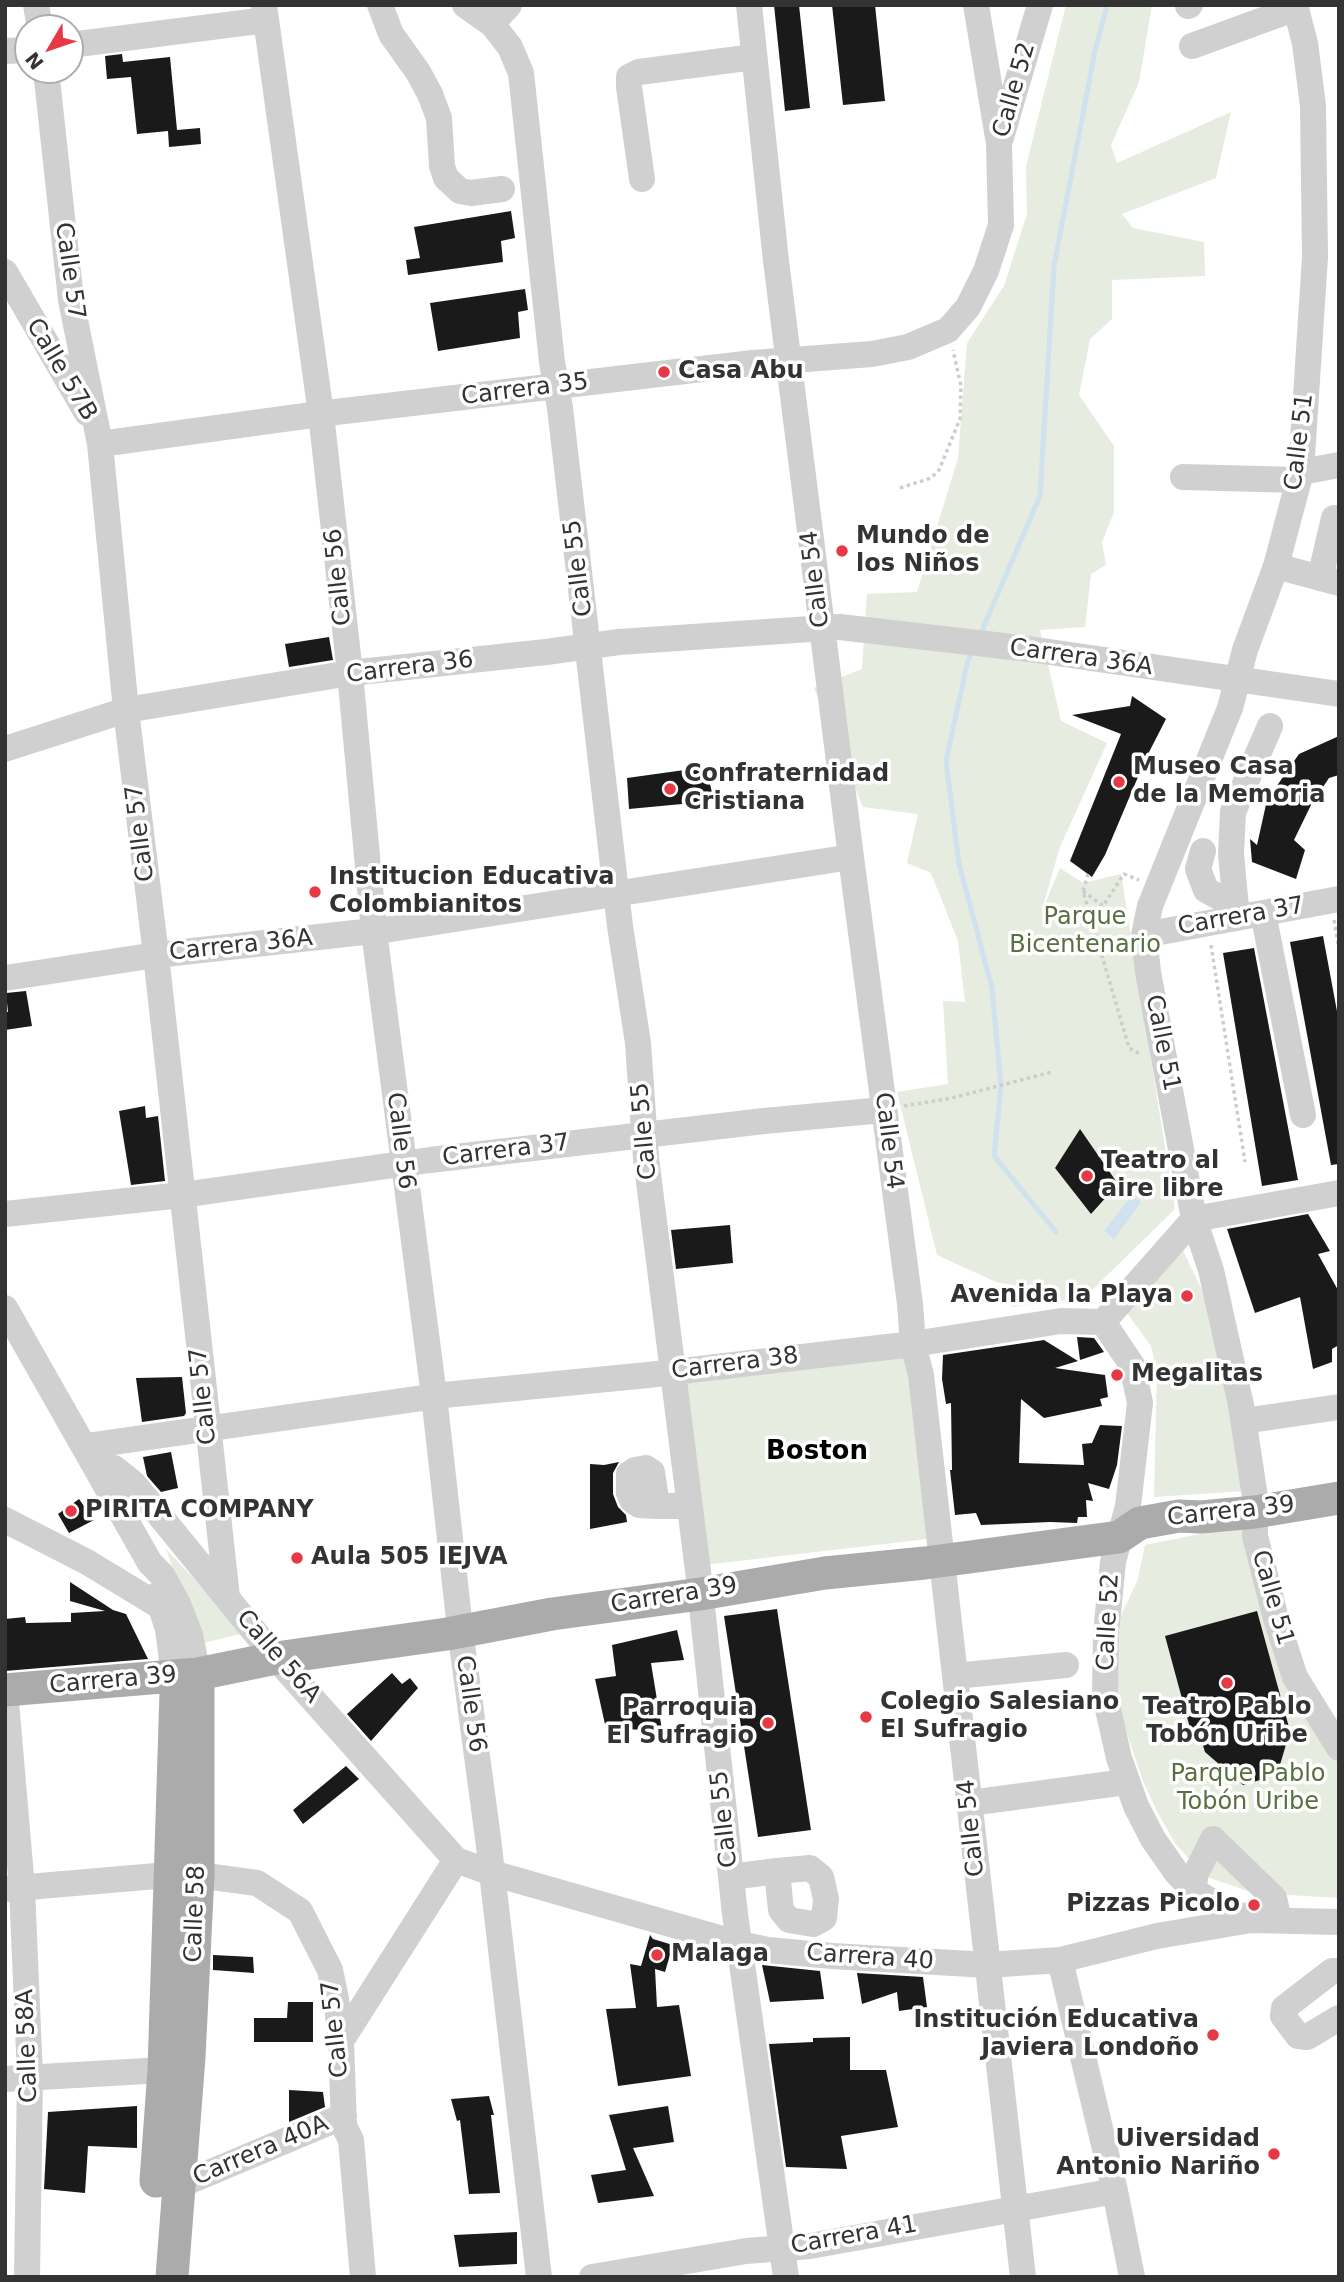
<!DOCTYPE html>
<meta charset="utf-8">
<style>
body{margin:0}
#map{position:relative;width:1344px;height:2282px;overflow:hidden;background:#fff;font-family:"DejaVu Sans",sans-serif}
canvas{display:block}
.frame{position:absolute;inset:0;border:7px solid #333;pointer-events:none}
.north{position:absolute;left:14px;top:14px;width:70px;height:70px;box-sizing:border-box;background:#fff;border:2px solid #adadad;border-radius:50%;rotate:231deg;font-size:19px;font-weight:700;line-height:28px;text-align:center;color:#333}
.north::after{content:'';display:block;margin:auto;width:24px;height:32px;background:#e63946;clip-path:polygon(50% 0,100% 100%,50% 72%,0 100%)}
</style>
<div id="map">
<canvas width="1344" height="2282"></canvas>
<div class="frame"></div>
<div class="north">N</div>
</div>
<script>
const g = document.querySelector('canvas').getContext('2d');
g.lineJoin = 'round';
function paint(path, color) {
  g.fillStyle = color;
  g.fill(path, 'evenodd');
}
function toPath(rows) {
  const path = new Path2D();
  for (const r of rows) {
    path.moveTo(r[0], r[1]);
    for (let i = 2; i < r.length; i += 2) path.lineTo(r[i], r[i + 1]);
  }
  return path;
}
function stroke(path, color, width, dash) {
  g.strokeStyle = color;
  g.lineWidth = width;
  g.lineCap = dash ? 'butt' : 'round';
  g.setLineDash(dash || []);
  g.stroke(path);
}
function drawText(font, color, halo, rows, align = 'center') {
  g.font = font + ' "DejaVu Sans",sans-serif';
  g.lineWidth = 7;
  g.setLineDash([]);
  g.textBaseline = 'middle';
  g.strokeStyle = halo;
  g.fillStyle = color;
  for (const [text, x, y, turn = 0] of rows) {
    g.save();
    g.translate(x, y);
    g.rotate((+turn || 0) * Math.PI / 180);
    g.textAlign = isNaN(turn) ? turn : align;
    if (halo) g.strokeText(text, 0, 0);
    g.fillText(text, 0, 0);
    g.restore();
  }
}
paint(toPath([
 [1066,5,1152,5,1139,82,1111,145,1117,163,1231,112,1216,178,1122,214,1133,228,1204,242,1205,276,1112,280,1112,319,1090,339,1079,395,1114,446,1114,512,1102,542,1106,565,1091,574,1085,627,1040,630,1061,721,1107,743,1060,847,1041,913,1060,868,1083,883,1121,874,1175,1209,1084,1298,1011,1307,1013,1285,996,1282,937,1255,897,1092,948,1084,943,1001,965,1002,958,941,931,873,907,863,918,814,863,807,814,688,862,669,867,594,917,592,958,458,967,343,1004,286,1027,214,1026,166],
 [1080,1130,1118,1183,1091,1214,1055,1168],
 [1180,1245,1213,1312,1246,1491,1154,1497,1157,1371,1151,1346,1127,1313,1142,1298],
 [912,1347,936,1538,704,1565,680,1375],
 [1235,1527,1241,1528,1247,1537,1339,1760,1339,1898,1254,1893,1204,1876,1175,1843,1159,1815,1143,1781,1121,1716,1116,1693,1116,1626,1138,1579,1145,1545],
 [166,1549,245,1633,199,1644]
]), '#e6ecdf');
paint(toPath([
 [1132,1195,1141,1202,1114,1239,1104,1231]
]), '#cfe2ee');
stroke(toPath([
 [980,635,1040,496,1054,266,1095,51,1107,5],
 [973,650,968,660,946,761,959,864,992,988,1001,1086,994,1156,1056,1232]
]), '#cfe2ee', 5);
paint(toPath([
 [774,5,799,5,810,108,785,111],
 [832,5,875,5,885,101,843,105],
 [122,54,123,62,170,57,177,130,200,128,201,144,169,147,168,131,137,134,131,77,107,79,105,56],
 [511,211,515,238,501,241,503,262,408,275,406,260,420,258,414,227],
 [525,289,528,310,518,312,520,338,438,351,430,303],
 [329,637,333,660,289,667,285,644],
 [1132,696,1166,719,1146,758,1105,855,1092,877,1070,861,1121,734,1072,715,1130,706],
 [1339,736,1339,775,1329,778,1311,805,1294,840,1305,850,1296,879,1252,862,1250,839,1257,845,1267,800,1299,754],
 [706,767,714,801,629,809,627,778],
 [1323,936,1339,1022,1339,1164,1331,1165,1290,942],
 [1254,948,1298,1180,1262,1186,1223,953],
 [26,991,32,1026,5,1030,5,1012,8,1012,6,993],
 [145,1106,146,1118,158,1116,165,1181,131,1185,119,1111],
 [1080,1129,1118,1184,1091,1214,1055,1168],
 [1308,1214,1330,1251,1318,1254,1339,1292,1339,1345,1332,1349,1332,1362,1313,1369,1300,1297,1255,1313,1227,1229],
 [730,1225,733,1263,676,1269,671,1230],
 [1077,1337,1094,1338,1104,1352,1080,1360],
 [1044,1340,1078,1361,1055,1368,1105,1375,1108,1397,1100,1399,1102,1406,1044,1418,1021,1399,1019,1463,1084,1465,1082,1444,1092,1443,1100,1425,1122,1426,1117,1465,1109,1489,1088,1483,1093,1501,1086,1500,1087,1517,1078,1517,1077,1523,1050,1522,981,1525,976,1513,955,1515,950,1470,952,1470,951,1403,946,1404,942,1379,943,1355],
 [182,1377,186,1413,184,1416,142,1422,136,1378],
 [171,1452,178,1488,161,1492,147,1476,143,1457],
 [619,1462,613,1473,613,1494,618,1507,626,1515,627,1522,590,1529,590,1464,604,1465],
 [79,1499,94,1520,69,1533,58,1514],
 [70,1582,113,1610,126,1614,148,1659,5,1671,5,1619,25,1617,26,1623,71,1622,71,1613,105,1611,70,1601],
 [777,1609,811,1830,758,1837,724,1616],
 [1257,1611,1290,1731,1277,1775,1243,1785,1205,1752,1200,1736,1193,1739,1165,1636],
 [677,1630,684,1660,651,1663,662,1730,606,1729,595,1679,616,1676,612,1645],
 [392,1673,402,1684,410,1678,418,1688,371,1741,347,1714],
 [346,1766,359,1779,303,1824,293,1810],
 [650,1935,653,1939,673,1945,665,1972,655,1969,657,2007,679,2005,691,2076,618,2086,606,2009,636,2008,630,1964,641,1966],
 [213,1955,253,1957,254,1973,213,1970],
 [762,1965,820,1971,824,1999,770,2002],
 [857,1973,923,1977,927,2007,899,2011,897,1992,862,2004],
 [288,2002,313,2002,313,2042,254,2042,254,2018,287,2018],
 [850,2037,850,2070,886,2070,898,2127,841,2136,847,2169,786,2167,769,2044,813,2042,813,2038],
 [289,2090,323,2092,325,2107,289,2122],
 [489,2096,494,2115,491,2115,500,2193,469,2194,460,2120,457,2121,451,2099],
 [137,2106,137,2148,88,2146,85,2193,44,2189,48,2112],
 [668,2106,674,2142,633,2148,654,2196,598,2203,591,2175,626,2170,609,2115],
 [517,2232,517,2264,459,2267,454,2235]
]), '#1a1a1a');
stroke(toPath([
 [900,488,931,478,939,470,960,419,961,386,953,350],
 [1088,874,1083,891,1129,1048,1142,1055],
 [1083,891,1103,906,1124,874,1139,880],
 [1334,920,1339,949],
 [1211,945,1245,1162],
 [904,1106,952,1098,1052,1072]
]), '#cdcdcd', 3.5, [3.5, 3.5]);
stroke(toPath([
 [36,5,40,28],
 [264,5,321,414,350,673,374,931,434,1396,461,1637,488,1838,539,2277],
 [380,5,391,34,418,72,430,94,439,118,442,166,446,178,460,191,471,193,502,189],
 [465,5,492,24,510,47,521,73,552,362,560,408,620,926,638,1043,646,1158,699,1579,735,1914,786,2277],
 [749,5,776,261,851,857,910,1304,913,1344,921,1375,1023,2277],
 [976,5,998,138],
 [1295,5,1305,43,1313,106,1315,257,1301,472,1276,566,1245,650,1230,708,1150,906,1144,935,1148,972,1194,1219,1211,1270,1241,1405,1255,1497,1255,1536,1276,1619,1295,1677,1339,1748],
 [1188,6,1190,5],
 [492,24,509,5],
 [70,45,266,20],
 [1192,46,1296,8],
 [5,51,28,50],
 [46,70,71,300,100,444,126,710,156,955,227,1597],
 [642,179,629,87,629,77,639,72,754,57],
 [5,272,87,413],
 [100,444,327,413,753,363,872,354,908,347,948,330,968,307,986,271,1001,225,999,144,1040,5],
 [1301,472,1339,465],
 [1183,477,1299,480],
 [1276,566,1339,583],
 [1320,578,1334,518],
 [5,749,126,710,350,673,546,652,619,642,840,627,1029,649,1339,694],
 [1203,851,1198,869,1206,890,1219,897,1235,899],
 [1263,913,1303,1115],
 [1237,918,1231,854,1233,812,1270,726],
 [1144,935,1339,899],
 [5,978,156,955,391,929,851,857],
 [5,1214,182,1195,430,1160,764,1121,883,1110],
 [5,1308,150,1563,162,1575,178,1604,190,1635,198,1674],
 [1103,1322,1132,1365,1140,1403,1128,1506,1113,1562,1106,1633,1105,1696,1119,1758,1136,1806,1153,1839,1176,1872,1193,1890,1219,1906,1251,1920],
 [1244,1421,1339,1407],
 [86,1446,444,1395,648,1375,913,1344,1061,1321,1103,1322,1194,1219,1339,1193],
 [95,1463,114,1468,134,1484,276,1658,456,1860],
 [657,1506,652,1472,646,1468,635,1470,629,1474,629,1493,632,1500,639,1505,657,1506,690,1506],
 [5,1520,87,1562,161,1607],
 [157,1595,168,1629,174,1676],
 [955,1676,1066,1665],
 [5,1690,22,1888,30,2076,27,2277],
 [970,1803,1126,1782],
 [456,1860,492,1873,740,1944,768,1950,832,1956,988,1965,1060,1960,1157,1936,1251,1920,1339,1922],
 [731,1877,777,1871,810,1868,821,1877,826,1899,824,1918,813,1924,789,1920,781,1910,777,1871],
 [5,1889,168,1875,198,1875,257,1883,300,1911,330,1970,336,1999,341,2041,344,2126,351,2140,363,2277],
 [1193,1890,1196,1873,1213,1839,1274,1898,1279,1920],
 [1060,1960,1115,2191,1132,2277],
 [1339,1971,1332,1971,1284,2008,1283,2016,1298,2036,1307,2037,1339,2018],
 [341,2041,456,1860],
 [5,2079,164,2070],
 [178,2186,344,2116],
 [592,2277,746,2251,810,2246,1115,2191]
]), '#d0d0d0', 26);
stroke(toPath([
 [5,1690,198,1674,276,1658,447,1634,552,1614,700,1594,825,1573,925,1563,1119,1537,1140,1523,1179,1516,1201,1517,1255,1512,1339,1498],
 [156,2181,164,2070,176,1693,174,1676],
 [172,2277,189,2057,198,1875,198,1674]
]), '#ababab', 33);
for (const [x, y, r, color] of [
 [664,372,7,"#e63946"],
 [842,551,7,"#e63946"],
 [1119,782,7,"#e63946"],
 [670,789,7,"#e63946"],
 [315,892,7,"#e63946"],
 [1087,1176,7,"#e63946"],
 [1187,1296,7,"#e63946"],
 [1117,1375,7,"#e63946"],
 [71,1511,7,"#e63946"],
 [297,1558,7,"#e63946"],
 [1227,1683,7,"#e63946"],
 [866,1717,7,"#e63946"],
 [768,1723,7,"#e63946"],
 [1254,1905,7,"#e63946"],
 [657,1955,7,"#e63946"],
 [1213,2035,7,"#e63946"],
 [1274,2154,7,"#e63946"]
]) {
  const dot = new Path2D();
  dot.arc(x, y, r, 0, 2 * Math.PI);
  g.fillStyle = color;
  g.fill(dot);
  stroke(dot, '#fff', 2.5);
}
drawText('24px', '#333', '#fff', [
 ["Calle 52",1015,90,-74],
 ["Calle 57",69,271,82],
 ["Calle 57B",61,370,59],
 ["Carrera 35",525,390,-7],
 ["Calle 51",1300,442,-83],
 ["Calle 55",579,568,-97],
 ["Calle 56",339,577,-96],
 ["Calle 54",816,579,-97],
 ["Carrera 36A",1081,658,8],
 ["Carrera 36",410,668,-7],
 ["Calle 57",141,833,-97],
 ["Carrera 37",1241,917,-10],
 ["Carrera 36A",241,946,-6],
 ["Calle 51",1162,1043,79],
 ["Calle 55",645,1131,-95],
 ["Calle 56",400,1141,83],
 ["Calle 54",888,1141,83],
 ["Carrera 37",506,1151,-7],
 ["Carrera 38",735,1364,-7],
 ["Calle 57",204,1396,-96],
 ["Carrera 39",1231,1512,-6],
 ["Carrera 39",674,1596,-9],
 ["Calle 51",1272,1598,74],
 ["Calle 52",1109,1622,-87],
 ["Calle 56A",278,1657,49],
 ["Carrera 39",113,1681,-5],
 ["Calle 56",470,1704,82],
 ["Calle 55",725,1819,-96],
 ["Calle 54",972,1828,-96],
 ["Calle 58",196,1914,-88],
 ["Carrera 40",870,1958,4],
 ["Calle 57",336,2029,-96],
 ["Calle 58A",28,2046,-92],
 ["Carrera 40A",261,2151,-23],
 ["Carrera 41",854,2236,-10]
]);
drawText('bold 24px', '#333', '#fff', [
 ["Casa Abu",678,372],
 ["Mundo de",856,537],
 ["los Niños",856,565],
 ["Museo Casa",1133,768],
 ["de la Memoria",1133,796],
 ["Confraternidad",684,775],
 ["Cristiana",684,803],
 ["Institucion Educativa",329,878],
 ["Colombianitos",329,906],
 ["Teatro al",1101,1162],
 ["aire libre",1101,1190],
 ["Avenida la Playa",1173,1296,"right"],
 ["Megalitas",1131,1375],
 ["PIRITA COMPANY",85,1511],
 ["Aula 505 IEJVA",311,1558],
 ["Colegio Salesiano",880,1703],
 ["El Sufragio",880,1731],
 ["Teatro Pablo",1227,1708,"center"],
 ["Tobón Uribe",1227,1736,"center"],
 ["Parroquia",754,1709,"right"],
 ["El Sufragio",754,1737,"right"],
 ["Pizzas Picolo",1240,1905,"right"],
 ["Malaga",671,1955],
 ["Institución Educativa",1199,2021,"right"],
 ["Javiera Londoño",1199,2049,"right"],
 ["Uiversidad",1260,2140,"right"],
 ["Antonio Nariño",1260,2168,"right"]
], 'left');
drawText('24px', '#56703f', '#fff', [
 ["Parque",1085,918],
 ["Bicentenario",1085,946],
 ["Parque Pablo",1248,1775],
 ["Tobón Uribe",1248,1803]
]);
drawText('bold 26px', '#000', '#fff', [
 ["Boston",817,1452]
]);
</script>
